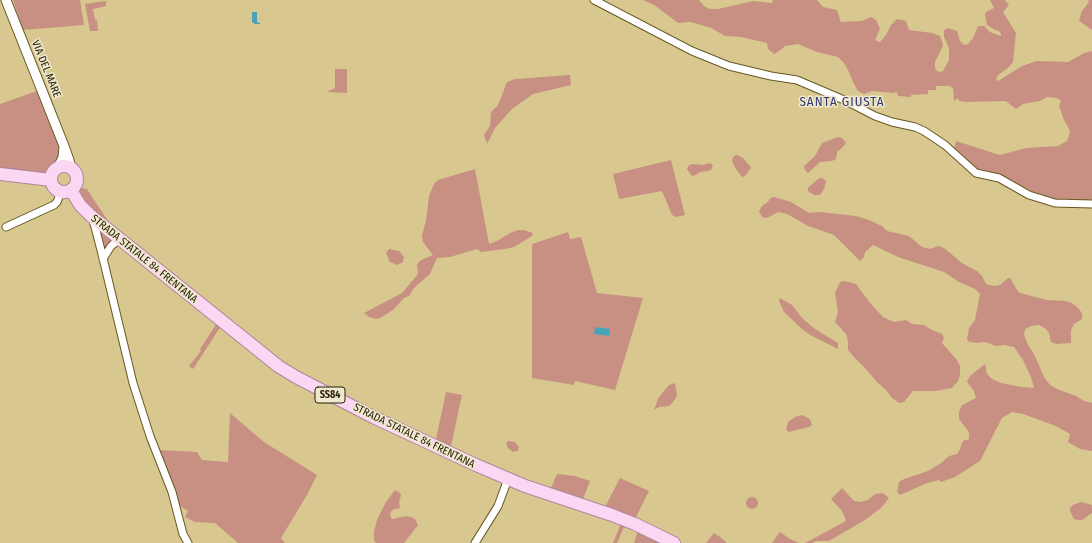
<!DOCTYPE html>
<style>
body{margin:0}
canvas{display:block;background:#d8c890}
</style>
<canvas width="1092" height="543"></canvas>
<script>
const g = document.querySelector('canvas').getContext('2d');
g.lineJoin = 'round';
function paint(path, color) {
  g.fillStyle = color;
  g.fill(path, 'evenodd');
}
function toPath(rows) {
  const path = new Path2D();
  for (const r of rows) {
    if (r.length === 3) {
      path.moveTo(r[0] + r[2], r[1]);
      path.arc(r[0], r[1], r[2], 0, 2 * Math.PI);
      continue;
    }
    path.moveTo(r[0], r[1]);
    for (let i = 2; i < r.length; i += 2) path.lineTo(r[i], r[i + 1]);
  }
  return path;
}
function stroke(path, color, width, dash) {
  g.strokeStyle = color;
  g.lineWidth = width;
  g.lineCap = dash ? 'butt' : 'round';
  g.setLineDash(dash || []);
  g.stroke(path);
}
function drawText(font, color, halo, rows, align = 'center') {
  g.font = font + ' "Fira Sans Condensed",sans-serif';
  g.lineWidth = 3;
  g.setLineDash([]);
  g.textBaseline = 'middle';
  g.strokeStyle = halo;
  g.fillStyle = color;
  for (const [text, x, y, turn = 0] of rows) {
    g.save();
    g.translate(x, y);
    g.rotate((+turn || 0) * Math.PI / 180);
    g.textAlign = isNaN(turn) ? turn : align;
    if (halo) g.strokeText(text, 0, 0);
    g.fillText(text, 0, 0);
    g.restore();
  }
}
paint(toPath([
 [13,0,80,0,84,25,23,30],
 [643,0,699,0,704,6,710,9,718,9,753,1,772,3,773,0,817,0,823,7,837,10,841,22,862,21,871,17,876,20,880,29,875,40,880,42,886,35,891,25,897,19,906,21,909,30,932,33,940,36,942,41,943,46,935,62,935,68,938,72,943,71,949,60,949,48,944,37,944,30,948,28,957,31,960,41,964,45,968,44,973,38,978,26,984,26,990,32,1001,36,1001,34,999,31,995,30,987,25,985,14,986,12,994,8,990,0,1005,0,1009,5,1003,12,1016,33,1013,62,1008,68,998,75,996,79,998,81,1022,66,1037,61,1068,62,1084,53,1092,51,1092,201,1065,199,1051,199,1035,193,1011,180,1007,181,984,173,952,156,956,141,1000,155,1026,148,1058,146,1067,141,1070,133,1069,129,1064,120,1059,106,1061,101,1057,98,1047,97,1040,101,1023,104,1016,109,1006,101,965,102,959,101,958,98,954,101,953,88,949,86,936,86,936,90,928,90,928,94,911,95,911,97,898,96,897,92,893,93,872,91,864,94,858,91,853,82,849,72,844,63,838,57,817,52,798,44,785,46,782,49,774,54,768,49,767,43,741,37,725,36,711,28,698,24,690,22,678,23,654,5],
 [1088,0,1092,0,1092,30,1082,23,1079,20,1082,11,1089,2],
 [106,1,106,6,93,9,95,20,97,20,98,31,90,31,85,4],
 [335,69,347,69,347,93,327,92,335,88],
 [570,75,571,85,533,94,512,109,495,128,487,144,484,135,490,126,491,112,498,105,507,82,515,79],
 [37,91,51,122,59,146,60,150,56,162,51,169,42,174,31,173,18,170,0,168,0,104],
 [838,137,842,138,846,143,843,147,837,152,836,159,832,161,820,162,808,173,805,170,804,166,815,156,822,143],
 [737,155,743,158,750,166,751,168,746,175,743,177,741,176,734,166,732,160,734,156],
 [671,160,685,215,676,217,672,215,662,191,619,199,613,174],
 [709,163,713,165,711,170,708,171,700,172,696,175,692,176,687,169,689,165,693,164,703,165],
 [475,169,489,244,497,241,510,233,518,230,524,230,533,233,532,236,514,247,505,249,481,252,477,249,450,257,437,258,430,274,414,288,409,296,404,298,393,310,380,318,376,319,369,317,364,313,402,293,418,274,417,265,418,263,421,260,433,255,423,242,422,235,426,221,429,196,434,184,438,180],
 [821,178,824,179,826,181,824,189,820,195,814,195,808,191,808,188,818,179],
 [81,188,87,189,112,227,76,195],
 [774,197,791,202,809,213,820,212,856,216,869,220,882,226,887,231,909,236,922,247,930,249,938,246,944,248,962,263,977,271,982,276,986,284,990,285,995,286,1000,285,1008,278,1010,278,1017,290,1020,293,1047,300,1065,301,1072,303,1078,308,1082,313,1082,319,1074,324,1071,330,1071,343,1056,344,1051,342,1049,333,1046,329,1039,325,1031,326,1025,329,1024,335,1028,345,1034,354,1044,377,1050,385,1057,389,1076,396,1084,401,1092,403,1092,451,1080,449,1068,442,1070,434,1056,426,1023,414,1012,412,1002,418,980,461,955,477,941,482,939,480,927,483,900,495,897,492,899,482,904,479,928,471,941,463,949,456,957,454,959,451,963,441,969,439,969,432,959,419,959,412,962,405,976,398,974,391,969,385,967,381,971,375,985,364,987,374,992,379,1001,383,1021,387,1034,388,1031,377,1023,360,1014,347,1004,345,995,346,989,343,984,342,977,343,969,342,967,339,969,328,975,320,980,294,975,289,959,282,944,272,898,257,873,245,865,252,864,257,860,261,834,235,808,226,787,214,778,212,767,218,762,217,759,211,762,206,768,202,770,198],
 [100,232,113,241,110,244,108,244,104,250,99,233],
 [568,232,570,239,581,237,597,293,643,298,615,390,575,381,574,385,532,378,532,244],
 [389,249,399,251,404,257,403,262,397,265,390,262,386,253],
 [845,281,856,284,870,303,883,317,894,322,906,320,912,324,924,325,932,330,942,334,944,338,942,343,957,360,960,366,960,375,958,381,952,388,936,391,913,391,904,402,899,403,892,398,886,390,877,382,865,368,853,356,848,350,848,341,846,334,835,322,838,312,835,293,840,282],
 [780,298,792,305,803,319,815,329,838,343,838,349,812,336,803,330,784,312,779,301],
 [217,323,221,326,193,369,189,366,201,351,200,349],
 [675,383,677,395,674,401,669,406,659,407,654,410,658,399,663,392,669,385],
 [446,392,462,395,451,446,436,439],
 [230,413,264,442,317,475,307,495,281,538,285,543,238,543,215,523,195,522,185,517,188,511,180,506,159,450,197,452,202,460,228,462],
 [802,415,810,419,812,425,809,427,789,432,786,430,788,422,795,417],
 [508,441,515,442,519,447,518,451,513,452,508,448,506,443],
 [557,474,575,476,590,481,583,499,551,488],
 [620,478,649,491,636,517,605,507],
 [842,488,854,501,861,502,868,500,875,494,883,493,889,498,881,508,865,520,829,541,816,541,812,543,805,543,844,522,846,520,842,511,831,499],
 [395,490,399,492,401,495,399,503,400,508,394,509,390,513,391,518,393,519,406,516,411,517,415,519,418,525,404,543,376,543,374,540,374,531,377,520,386,502],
 [752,503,6],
 [1081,502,1092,505,1092,513,1082,520,1078,520,1074,519,1070,511,1070,508,1073,505],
 [621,523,625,525,617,543,613,543],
 [638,530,667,543,634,543],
 [780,532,790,539,799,543,772,543],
 [714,533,720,537,727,543,706,543]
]), '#c89082');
paint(toPath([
 [252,12,257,12,257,22,260,23,260,24,255,24,252,22],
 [595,327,610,329,609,336,594,334]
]), '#46a4b8');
const minor = toPath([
 [594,0,692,51,729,66,771,76,797,80,844,100,875,116,892,122,915,127,924,131,945,145,976,173,999,178,1029,195,1055,203,1092,204],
 [92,218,95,227,102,254,133,383,150,436,172,492,183,534,188,543],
 [6,227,54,205,57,202,61,192],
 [103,259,111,246,120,239],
 [475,543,498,506,508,479]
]);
const tertiary = toPath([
 [6,0,64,146,69,160,70,166],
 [59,166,63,157,64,147]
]);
const primary = toPath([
 [64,179,13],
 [0,174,51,180],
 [71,190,80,205,91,216,247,341,278,366,296,377,373,417,476,465,525,486,612,515,635,524,674,543]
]);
stroke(minor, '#675822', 9);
stroke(tertiary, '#675822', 11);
stroke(primary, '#ae859c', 14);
stroke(minor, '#fff', 7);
stroke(tertiary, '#fff', 9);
stroke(primary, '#fbd7f4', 12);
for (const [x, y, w] of [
 [330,395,30]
]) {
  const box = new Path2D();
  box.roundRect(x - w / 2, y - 8, w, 16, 3);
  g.fillStyle = '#f1e9cd';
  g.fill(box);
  stroke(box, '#241e07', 1);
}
drawText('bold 10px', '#241e07', null, [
 ["SS84",330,395]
]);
drawText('11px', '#241e07', '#f1e9cd', [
 ["VIA DEL MARE",46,69,68],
 ["STRADA STATALE 84 FRENTANA",144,259,39],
 ["STRADA STATALE 84 FRENTANA",414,436,26]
]);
g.letterSpacing = '1px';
drawText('13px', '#313a74', '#f1e9cd', [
 ["SANTA GIUSTA",842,102]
]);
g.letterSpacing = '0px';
</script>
